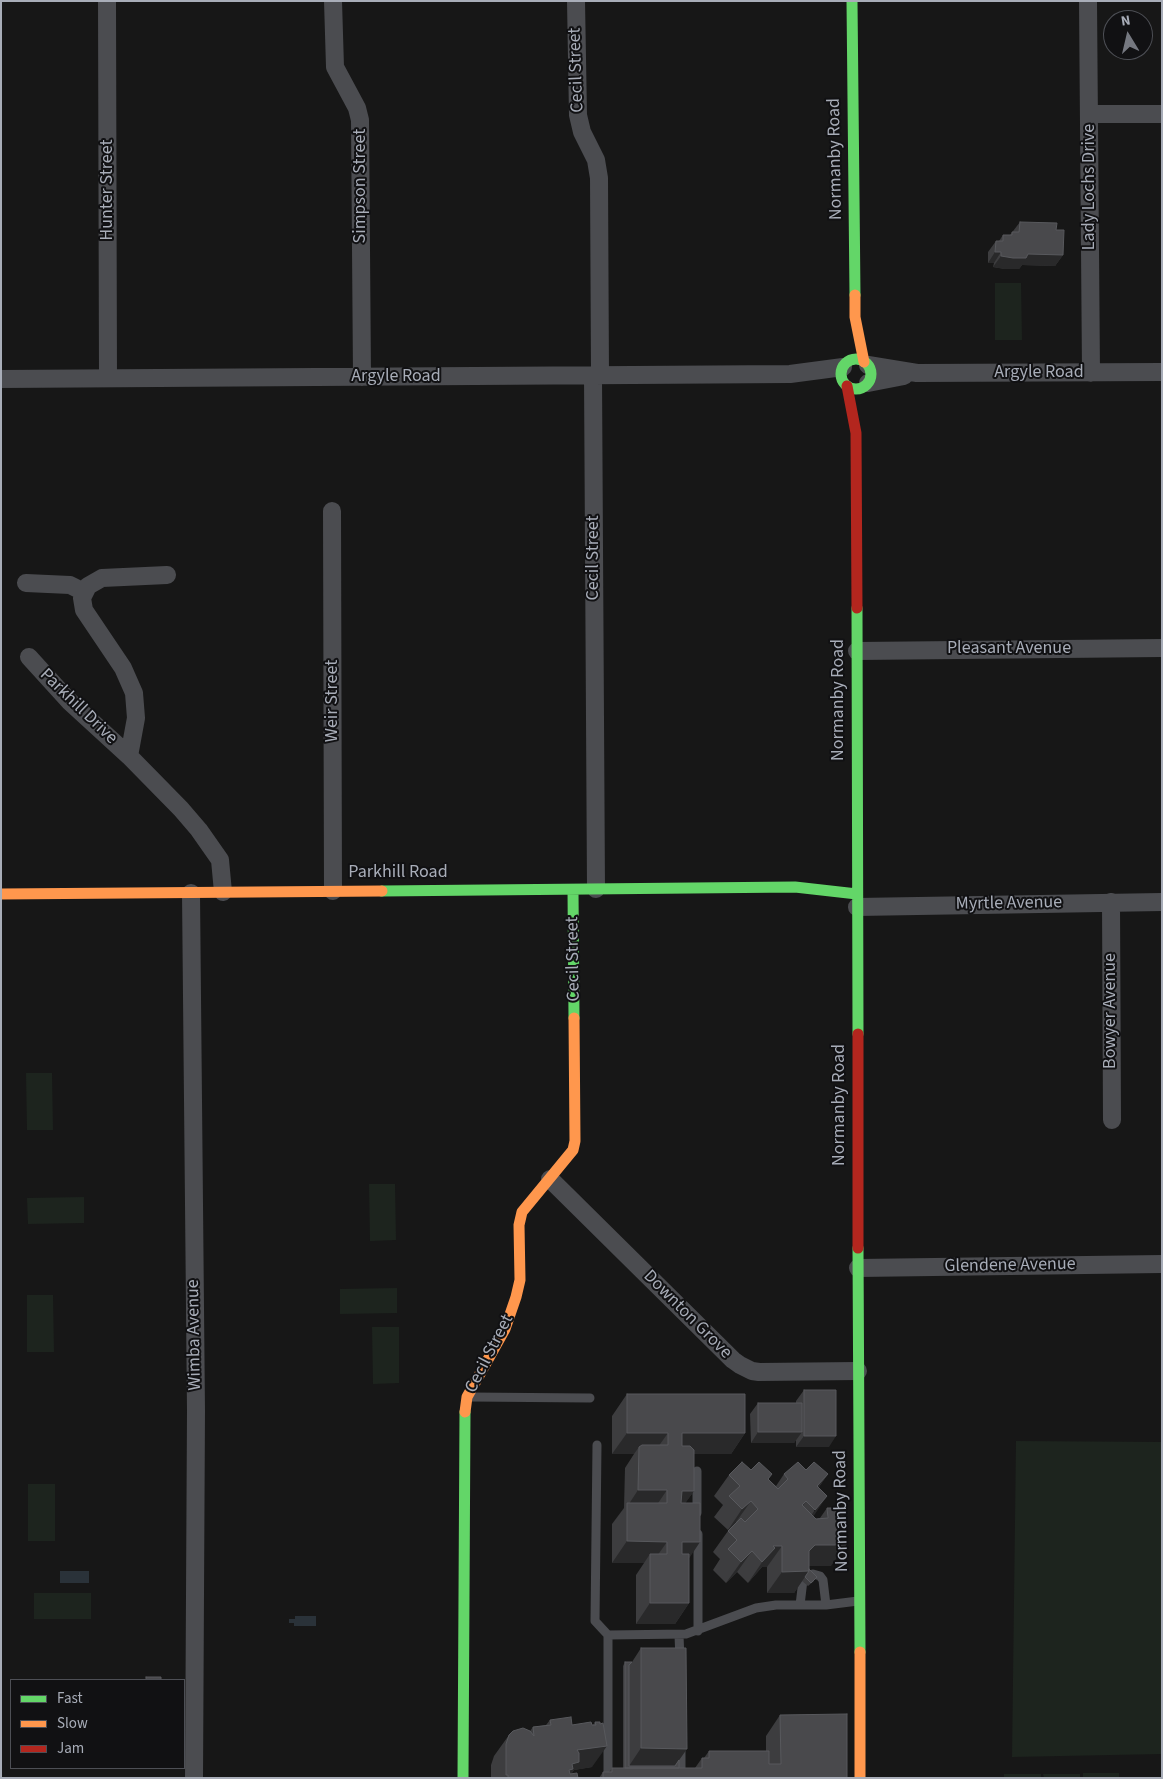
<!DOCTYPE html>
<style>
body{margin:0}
#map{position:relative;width:1163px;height:1779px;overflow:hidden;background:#171717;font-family:"Source Sans 3",sans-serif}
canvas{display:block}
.frame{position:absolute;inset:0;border:2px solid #a8adb8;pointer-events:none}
.legend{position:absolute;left:10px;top:1679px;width:175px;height:90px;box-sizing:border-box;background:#111113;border:1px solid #4d4f55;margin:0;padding:6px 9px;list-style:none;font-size:15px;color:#a8adb8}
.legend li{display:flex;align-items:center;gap:10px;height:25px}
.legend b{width:25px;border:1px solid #4d4f55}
.north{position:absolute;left:1103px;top:10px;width:50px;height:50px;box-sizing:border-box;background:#111113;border:1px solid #4d4f55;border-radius:50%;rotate:351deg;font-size:14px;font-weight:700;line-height:20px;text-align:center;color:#a8adb8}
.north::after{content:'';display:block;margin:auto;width:18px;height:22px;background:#757880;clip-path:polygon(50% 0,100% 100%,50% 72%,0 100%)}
</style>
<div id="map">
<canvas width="1163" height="1779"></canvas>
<div class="frame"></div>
<ul class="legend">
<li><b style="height:6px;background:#63d668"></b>Fast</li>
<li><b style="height:6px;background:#ff974d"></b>Slow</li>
<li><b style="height:6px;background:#b3261e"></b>Jam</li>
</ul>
<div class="north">N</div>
</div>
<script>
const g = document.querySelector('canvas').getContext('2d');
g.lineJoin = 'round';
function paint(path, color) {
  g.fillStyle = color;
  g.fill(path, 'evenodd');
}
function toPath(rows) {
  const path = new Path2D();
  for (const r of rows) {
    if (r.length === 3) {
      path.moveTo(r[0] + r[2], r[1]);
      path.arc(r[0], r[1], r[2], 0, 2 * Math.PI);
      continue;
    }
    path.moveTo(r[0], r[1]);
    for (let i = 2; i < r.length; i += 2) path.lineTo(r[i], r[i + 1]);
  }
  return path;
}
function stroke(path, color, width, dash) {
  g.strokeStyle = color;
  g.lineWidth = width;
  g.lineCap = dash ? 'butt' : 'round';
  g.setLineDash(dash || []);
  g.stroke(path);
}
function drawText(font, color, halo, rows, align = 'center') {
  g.font = font + ' "Source Sans 3",sans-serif';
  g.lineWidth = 4;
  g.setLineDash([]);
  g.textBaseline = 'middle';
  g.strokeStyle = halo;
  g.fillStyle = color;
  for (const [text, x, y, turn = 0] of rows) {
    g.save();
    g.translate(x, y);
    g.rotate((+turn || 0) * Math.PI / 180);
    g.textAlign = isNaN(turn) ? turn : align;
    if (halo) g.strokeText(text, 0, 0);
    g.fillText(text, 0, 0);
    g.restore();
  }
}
paint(toPath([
 [995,283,1021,283,1022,340,995,340],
 [26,1073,52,1073,53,1130,27,1130],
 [369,1184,395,1184,396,1240,370,1241],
 [84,1197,84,1223,28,1224,27,1198],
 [397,1288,397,1313,340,1314,340,1289],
 [27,1295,53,1295,54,1352,27,1352],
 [372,1327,399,1327,399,1383,373,1384],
 [1016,1441,1162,1442,1162,1754,1012,1757],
 [28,1484,55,1484,55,1541,28,1541],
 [34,1593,91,1593,91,1619,34,1619],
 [1083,1773,1119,1773,1119,1778,1083,1778],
 [1004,1774,1041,1774,1041,1778,1004,1778],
 [1043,1774,1080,1774,1080,1778,1044,1778]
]), '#1d241e');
paint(toPath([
 [60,1571,89,1571,89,1583,60,1583],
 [295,1616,316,1616,316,1626,294,1626,294,1623,289,1623,289,1619,295,1619]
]), '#2a3239');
stroke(toPath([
 [470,1397,590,1398],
 [597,1445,595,1621,608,1635,608,1778],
 [697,1471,697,1513],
 [698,1534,698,1631],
 [800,1605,803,1580,807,1576,813,1574,820,1576,823,1580,826,1605],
 [608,1635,686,1634,756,1608,776,1605,826,1605,858,1601],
 [679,1635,680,1660],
 [681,1745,681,1771]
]), '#4b4c50', 9);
stroke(toPath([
 [107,1,108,378],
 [333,1,335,67,357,108,360,120,362,377],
 [576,1,578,115,582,132,596,160,599,178,600,375],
 [1088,1,1091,373],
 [1090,114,1162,114],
 [868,365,917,373,1162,372],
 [593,376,596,889],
 [1,379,790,374,843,367],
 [868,383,904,376],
 [332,511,333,891],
 [26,583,70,585,84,592],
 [857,651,1162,648],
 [29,657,69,701,129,756,181,809,199,830,220,860,223,892],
 [129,756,136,718,134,693,123,668,84,610,82,598,88,586,102,578,167,575],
 [191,893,196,1411,194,1778],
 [1111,902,1112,1120],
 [857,907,1162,902],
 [550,1179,733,1360,740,1365,752,1371,759,1372,858,1371],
 [858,1268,1162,1264]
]), '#4b4c50', 18);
stroke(toPath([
 [852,1,855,295],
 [856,374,15],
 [857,608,858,1034],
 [573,890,574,1018],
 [382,891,795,887,857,894],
 [858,1248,860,1652],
 [463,1778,465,1412]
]), '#63d668', 11);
stroke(toPath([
 [855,295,855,317,864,362],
 [1,894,382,891],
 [465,1412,467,1397,505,1329,516,1297,520,1280,519,1225,522,1212,573,1150,575,1141,574,1018],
 [860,1652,860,1778]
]), '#ff974d', 11);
stroke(toPath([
 [847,386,856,433,857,608],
 [858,1034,858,1248]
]), '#b3261e', 11);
paint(toPath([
 [1020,222,1056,230,1063,255,1055,266,1022,265,1019,269,1005,269,993,267,994,263,988,263,988,252,996,241,999,241,1003,235,1010,235],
 [804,1390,829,1447,796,1447,796,1440,794,1443,751,1443,750,1414,758,1403,796,1403,796,1401],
 [627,1394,745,1433,731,1454,694,1454,694,1491,685,1503,689,1557,689,1603,675,1624,636,1624,636,1575,644,1563,612,1563,612,1524,624,1508,625,1468,634,1454,612,1454,612,1416],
 [751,1470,772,1474,768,1479,776,1486,784,1474,806,1470,828,1474,819,1487,813,1516,816,1519,820,1518,827,1508,831,1566,809,1566,809,1569,814,1581,808,1586,802,1581,794,1593,767,1593,767,1567,762,1567,748,1583,737,1572,726,1583,713,1570,720,1559,713,1552,728,1531,736,1523,736,1522,728,1530,714,1517,723,1505,714,1496,729,1475],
 [641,1648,679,1760,679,1768,695,1768,702,1758,704,1758,709,1751,766,1751,766,1736,780,1715,847,1778,599,1778,603,1772,609,1772,612,1768,623,1768,623,1666,625,1662,632,1662],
 [550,1720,572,1725,593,1725,595,1722,600,1722,592,1767,574,1770,571,1774,578,1778,491,1778,491,1765,494,1756,509,1735,530,1731,533,1727,546,1725]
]), '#3d3d3f');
paint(toPath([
 [995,252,1001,252,994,263,988,263],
 [1028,254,1063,255,1055,266,1022,265,1019,269,1005,269,993,267,1001,256],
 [758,1432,802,1432,794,1443,751,1443],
 [627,1433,668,1433,653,1454,639,1447,634,1454,612,1454],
 [682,1433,745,1433,731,1454,667,1454],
 [804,1436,836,1436,829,1447,796,1447],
 [828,1474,813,1495,806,1501,791,1522,802,1505,817,1486],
 [638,1490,667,1490,652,1512,627,1507],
 [682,1491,694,1491,679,1512],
 [827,1496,813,1517,800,1531,815,1510],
 [751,1501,736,1522,728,1530,742,1509],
 [627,1541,667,1542,652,1563,650,1554,644,1563,612,1563],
 [682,1542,700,1542,686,1563,667,1563],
 [815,1545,846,1545,831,1566,800,1566,809,1551],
 [773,1546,782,1546,767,1567,762,1567,748,1583],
 [752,1551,737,1572,726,1583,741,1562],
 [809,1571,794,1593,767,1593,782,1572],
 [650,1603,689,1603,675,1624,636,1624],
 [607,1746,592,1767,574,1770,568,1778,562,1778,577,1750],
 [641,1748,687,1749,672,1770,627,1769]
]), '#29292a');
const building = toPath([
 [1020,222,1057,223,1056,230,1064,230,1063,255,1028,254,1026,258,1013,258,1001,256,1001,252,995,252,996,241,1003,241,1003,235,1012,235,1012,232,1019,232,1020,222],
 [804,1390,836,1390,836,1436,804,1436,804,1390],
 [627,1394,745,1394,745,1433,682,1433,682,1446,690,1446,694,1450,694,1491,682,1491,681,1503,700,1503,700,1542,682,1542,682,1554,689,1554,689,1603,650,1603,650,1554,667,1554,667,1542,627,1541,627,1503,667,1503,667,1490,638,1490,639,1447,642,1445,668,1445,668,1433,627,1433,627,1394],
 [758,1403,802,1403,802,1432,758,1432,758,1403],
 [742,1462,751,1470,759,1462,772,1474,768,1479,778,1489,788,1479,784,1474,798,1462,806,1470,814,1462,828,1474,817,1486,827,1496,815,1510,806,1501,802,1505,816,1519,828,1518,827,1508,844,1508,844,1518,846,1518,846,1545,815,1545,809,1551,809,1571,782,1572,782,1546,773,1546,775,1548,762,1562,752,1551,741,1562,728,1549,737,1540,728,1531,741,1518,745,1522,758,1509,751,1501,742,1509,729,1496,740,1486,729,1475,742,1462],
 [809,1569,817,1577,811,1583,805,1577,809,1571,809,1569],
 [641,1648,686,1648,687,1749,641,1748,641,1648],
 [625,1662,632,1662,629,1665,629,1766,675,1766,679,1760,679,1768,625,1768,625,1662],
 [146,1677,161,1677,161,1680,146,1680,146,1677],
 [847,1714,847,1778,603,1778,603,1772,612,1772,612,1768,702,1768,702,1758,709,1758,709,1751,769,1751,769,1764,781,1764,780,1715,847,1714],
 [571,1717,572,1725,591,1722,592,1725,596,1725,595,1722,600,1722,600,1724,603,1723,607,1746,577,1750,579,1753,579,1762,572,1764,573,1769,569,1770,570,1774,577,1773,578,1778,508,1778,508,1775,506,1775,506,1744,509,1735,513,1731,523,1728,530,1731,534,1736,533,1727,551,1725,550,1720,571,1717]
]);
paint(building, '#49494c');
stroke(building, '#58595d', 1);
drawText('18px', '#a8adb8', '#111113', [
 ["Cecil Street",577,70,-92],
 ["Normanby Road",836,159,-91],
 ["Simpson Street",361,186,-90],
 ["Lady Lochs Drive",1090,187,-90],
 ["Hunter Street",108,190,-90],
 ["Argyle Road",1039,373],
 ["Argyle Road",396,377],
 ["Cecil Street",594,558,-90],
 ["Pleasant Avenue",1009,649],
 ["Normanby Road",839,700,-90],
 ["Weir Street",333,701,-90],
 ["Parkhill Drive",78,707,44],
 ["Parkhill Road",398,873],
 ["Myrtle Avenue",1009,904,-1],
 ["Cecil Street",574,959,-91],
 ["Bowyer Avenue",1111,1011,-90],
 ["Normanby Road",840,1105,-90],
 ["Glendene Avenue",1010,1266,-1],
 ["Downton Grove",687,1315,45],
 ["Wimba Avenue",195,1335,-91],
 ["Cecil Street",490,1354,-63],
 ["Normanby Road",842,1511,-91]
]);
</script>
